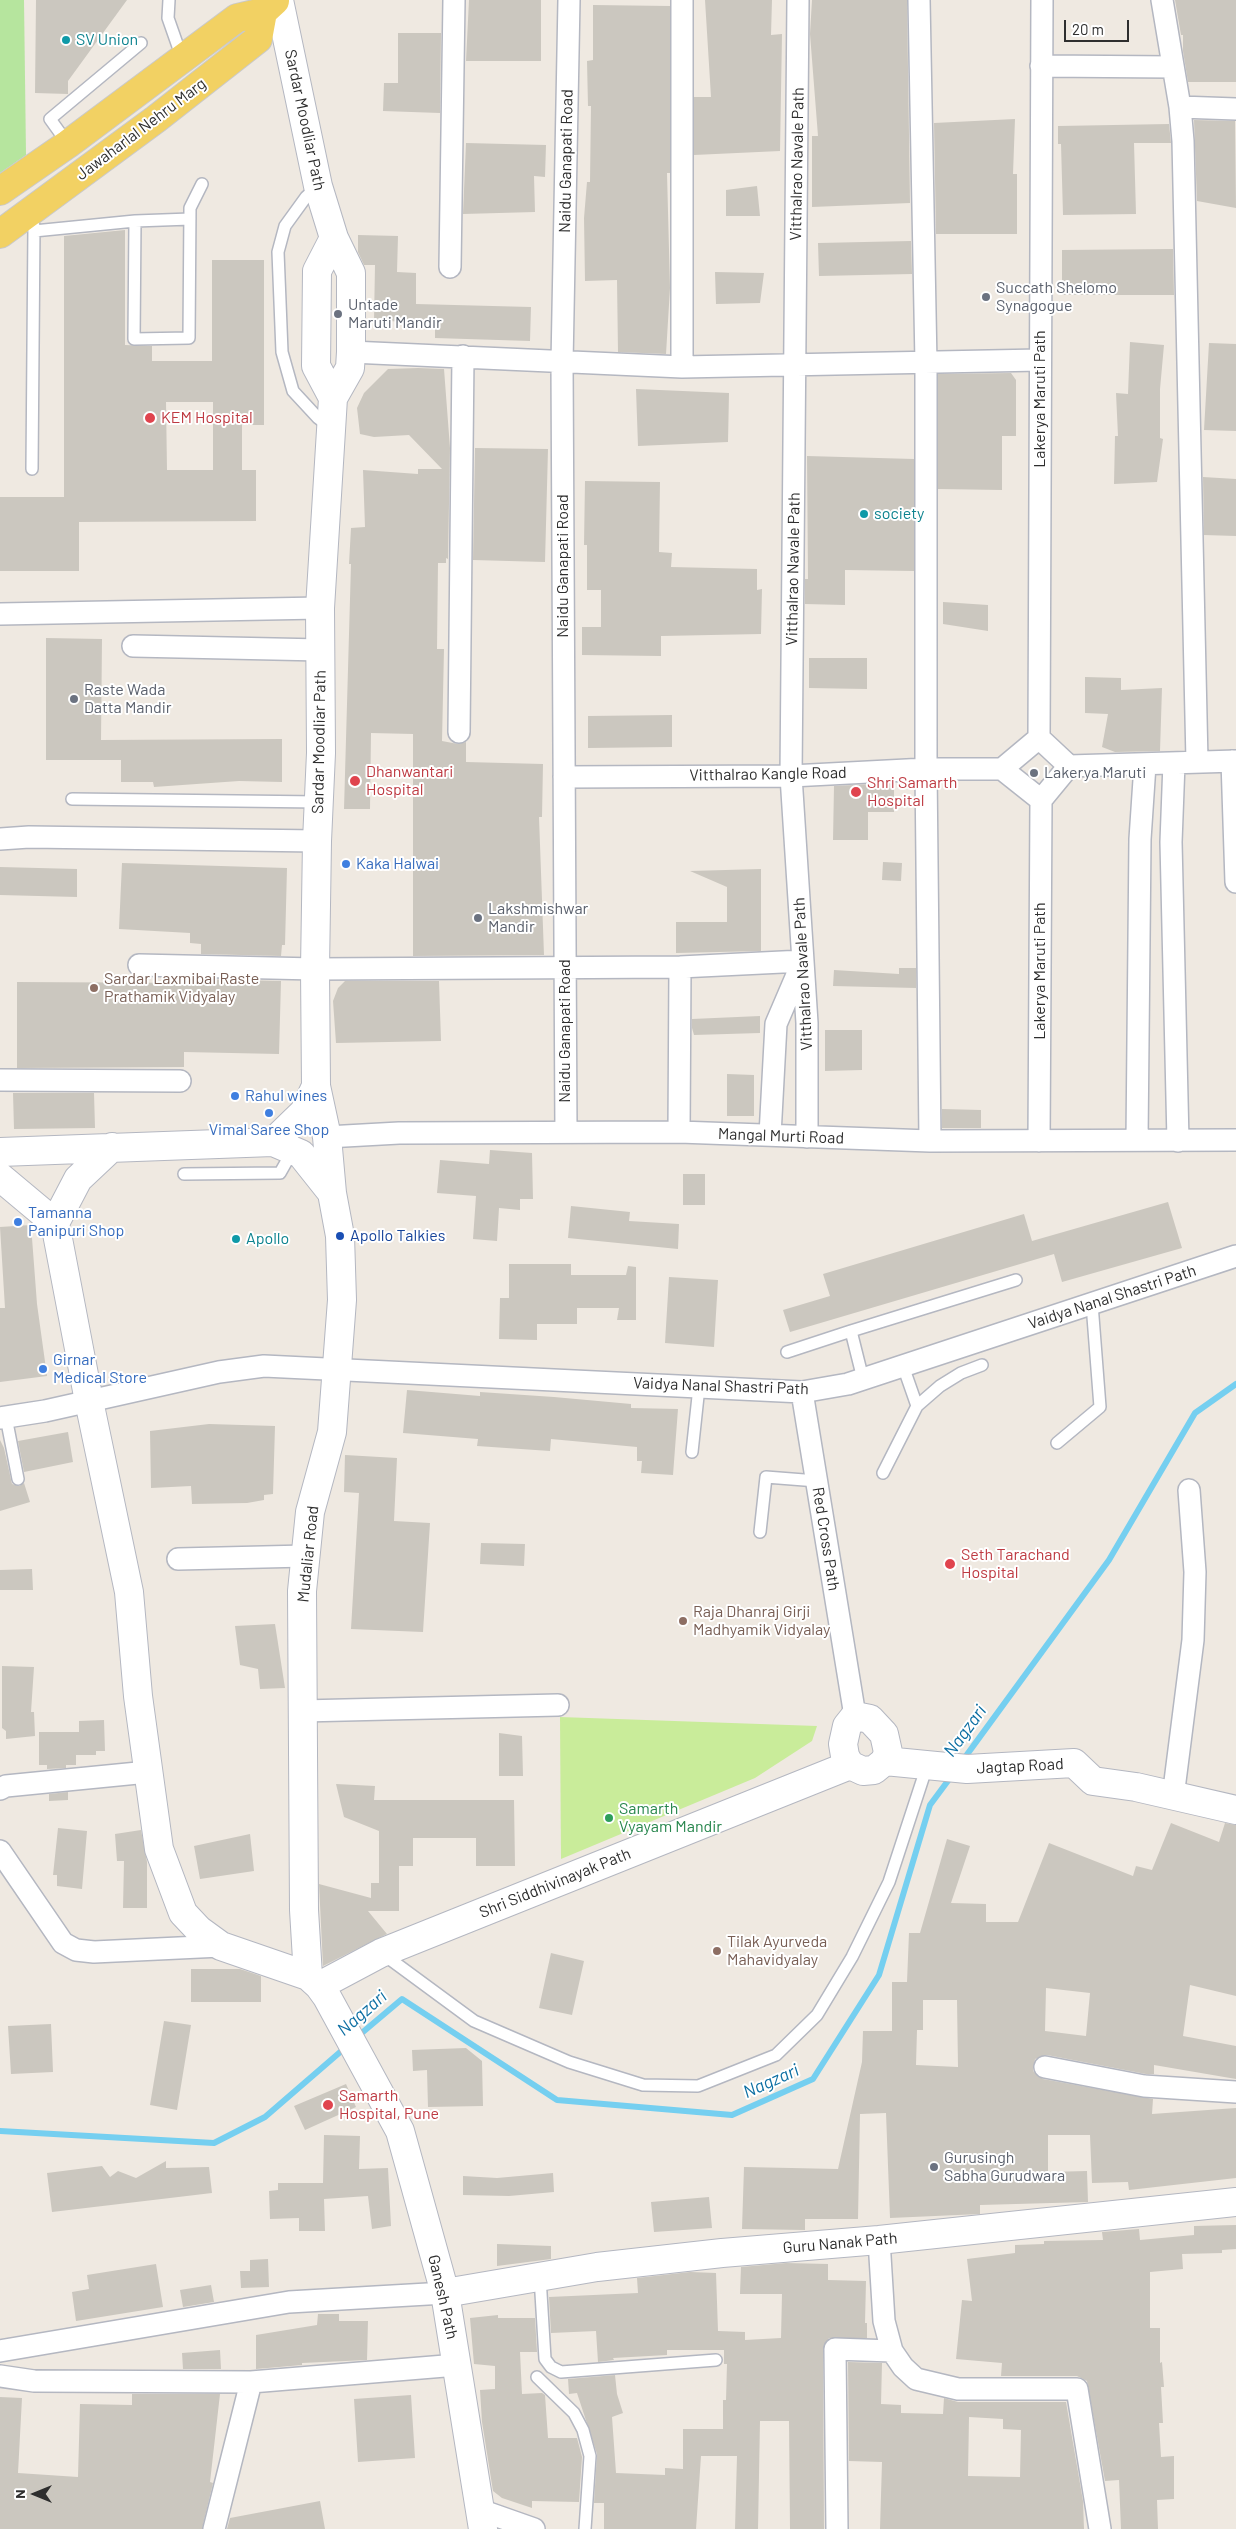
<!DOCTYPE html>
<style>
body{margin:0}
#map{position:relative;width:1236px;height:2529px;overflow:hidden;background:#efe9e1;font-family:Barlow,sans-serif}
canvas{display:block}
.north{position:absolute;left:10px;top:2469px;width:50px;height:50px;-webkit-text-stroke:4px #fff;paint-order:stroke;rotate:270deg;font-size:14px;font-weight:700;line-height:20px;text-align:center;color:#2e2e2e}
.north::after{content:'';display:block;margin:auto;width:18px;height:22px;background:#2e2e2e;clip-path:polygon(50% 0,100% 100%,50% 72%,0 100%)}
.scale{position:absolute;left:1064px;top:20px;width:65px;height:22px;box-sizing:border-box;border:2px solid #2e2e2e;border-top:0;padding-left:6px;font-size:15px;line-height:18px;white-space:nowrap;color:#2e2e2e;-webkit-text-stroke:4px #fff;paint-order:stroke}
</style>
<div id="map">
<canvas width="1236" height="2529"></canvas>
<div class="north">N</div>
<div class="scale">20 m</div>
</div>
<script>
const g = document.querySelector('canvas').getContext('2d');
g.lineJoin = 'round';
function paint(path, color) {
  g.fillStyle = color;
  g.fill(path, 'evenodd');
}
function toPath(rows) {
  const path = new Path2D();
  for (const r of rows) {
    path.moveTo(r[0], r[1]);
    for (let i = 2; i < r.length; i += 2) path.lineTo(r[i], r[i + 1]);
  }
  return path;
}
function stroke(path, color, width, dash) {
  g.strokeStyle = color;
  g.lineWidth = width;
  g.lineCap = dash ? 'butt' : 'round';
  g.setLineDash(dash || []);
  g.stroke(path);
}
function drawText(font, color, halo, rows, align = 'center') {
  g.font = font + ' Barlow,sans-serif';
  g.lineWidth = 4;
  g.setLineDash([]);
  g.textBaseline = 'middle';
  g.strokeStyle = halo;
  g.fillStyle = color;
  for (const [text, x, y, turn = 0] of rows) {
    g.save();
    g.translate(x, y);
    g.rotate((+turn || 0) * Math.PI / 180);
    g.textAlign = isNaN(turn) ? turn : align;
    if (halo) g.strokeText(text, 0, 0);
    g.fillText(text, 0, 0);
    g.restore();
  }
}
paint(toPath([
 [0,0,24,0,26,155,0,173]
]), '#b6e59e');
paint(toPath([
 [560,1717,817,1726,812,1741,755,1778,561,1859]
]), '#c9ec9a');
stroke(toPath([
 [963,1760,1109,1560,1195,1413,1236,1384],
 [357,2037,402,1999,557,2100,732,2115,813,2079,879,1975,930,1805,953,1774],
 [0,2131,214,2143,265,2117,346,2047]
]), '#75cff0', 6);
paint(toPath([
 [36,0,127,0,68,81,68,94,35,93],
 [469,0,541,0,541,61,466,61],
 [705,0,772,0,771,35,782,34,780,151,694,155,694,97,711,97],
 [812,0,907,0,910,203,812,207,812,136,818,136,810,34],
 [1175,0,1236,0,1236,82,1188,82,1183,51,1183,35,1181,35],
 [593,5,670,6,670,173,667,173,670,288,666,354,618,352,617,280,585,281,584,218,587,182,590,182,591,106,588,106,587,61,593,60],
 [398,33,441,33,440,113,383,111,384,83,398,83],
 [1015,119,1013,174,1017,174,1017,234,936,234,934,123],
 [1194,120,1235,121,1236,208,1197,201],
 [1169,124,1171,143,1134,143,1136,214,1063,215,1061,144,1058,144,1058,126],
 [466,143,546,145,545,177,534,176,535,212,463,214],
 [757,186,760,216,726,216,726,190],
 [125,230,125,345,152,346,152,361,212,361,212,260,264,260,264,425,242,425,242,470,256,470,256,521,79,522,79,571,0,571,0,497,64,497,64,236],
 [166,402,213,402,213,470,167,470],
 [358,235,398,236,397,272,416,273,416,304,531,307,530,341,435,338,435,322,374,321,375,265,364,265,358,252],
 [911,241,912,274,819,276,818,243],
 [1173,249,1174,295,1062,295,1062,250],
 [715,272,764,273,760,303,716,304],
 [1130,342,1164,345,1160,389,1160,438,1163,439,1157,482,1114,484,1115,436,1118,436,1116,393,1128,394],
 [1209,343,1236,344,1236,431,1204,430],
 [418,368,444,369,450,448,448,559,446,558,446,563,438,563,437,649,444,649,442,741,458,744,466,742,466,762,543,764,542,817,539,817,544,955,413,956,413,734,371,733,370,809,344,809,351,564,349,564,351,528,365,527,363,470,418,474,418,469,442,469,409,435,374,437,360,434,357,408,364,393,388,369],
 [1011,373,1016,380,1016,436,1002,436,1002,490,938,489,938,374],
 [636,389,729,393,728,442,638,446],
 [475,448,548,449,545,562,473,560],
 [807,456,914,459,914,571,845,570,845,605,805,604,805,579,808,579],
 [1203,477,1236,479,1236,536,1204,535],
 [585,481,660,482,659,552,672,553,671,567,757,569,757,590,762,589,761,634,661,636,661,656,582,655,582,627,601,627,601,590,587,590,587,545,584,545],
 [943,602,988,605,988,631,943,624],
 [46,638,102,639,101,740,282,739,282,782,239,781,154,787,153,782,121,782,121,760,46,760],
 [809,658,867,658,867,689,809,688],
 [1085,677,1121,678,1121,690,1162,688,1160,751,1115,752,1102,747,1108,714,1085,713],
 [672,715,672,747,588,748,588,716],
 [894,783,894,812,868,812,868,840,833,840,834,786],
 [883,862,902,863,901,881,882,880],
 [122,863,287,868,285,945,282,945,281,956,201,954,201,944,190,943,190,933,119,929],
 [0,867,77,869,77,897,0,895],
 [761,869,761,951,676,953,676,922,727,922,727,887,690,871],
 [899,968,916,968,916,988,833,986,834,970,899,974],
 [201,979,281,981,279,1054,184,1052,184,1067,17,1068,17,982,201,983],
 [345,981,439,981,441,1041,336,1043,333,1001,338,988],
 [760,1016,760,1033,694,1035,692,1028,692,1019],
 [825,1030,862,1030,862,1070,825,1071],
 [727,1074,754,1075,754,1116,727,1116],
 [13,1093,94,1093,95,1128,14,1129],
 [942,1109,981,1110,981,1128,942,1128],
 [490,1150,532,1153,533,1199,520,1199,520,1210,499,1208,497,1241,473,1239,476,1196,437,1193,440,1160,489,1164],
 [683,1174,705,1174,705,1205,683,1205],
 [1168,1202,1182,1248,1062,1282,1054,1254,790,1332,783,1310,830,1296,823,1274,1024,1214,1032,1241],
 [571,1206,630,1212,629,1221,679,1224,678,1249,568,1238],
 [31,1225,37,1304,47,1376,0,1382,0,1308,5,1308,0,1227],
 [509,1264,571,1264,571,1275,626,1275,628,1266,636,1267,636,1320,617,1320,619,1308,577,1308,577,1324,537,1324,537,1340,499,1339,500,1298,509,1298],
 [669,1277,718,1280,714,1347,665,1343],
 [407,1390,480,1396,480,1392,554,1397,631,1404,631,1408,678,1409,673,1475,641,1473,642,1461,637,1461,637,1447,551,1439,550,1451,477,1446,478,1439,403,1433],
 [209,1424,275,1426,273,1494,264,1495,264,1500,247,1503,192,1504,191,1486,151,1488,150,1431],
 [68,1432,73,1462,24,1472,18,1441],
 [0,1440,4,1448,12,1484,19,1486,24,1483,30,1502,0,1511],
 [345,1455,397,1458,394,1521,430,1523,423,1632,351,1629,359,1493,344,1492],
 [481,1543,525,1544,524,1566,480,1564],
 [32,1569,33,1590,0,1590,0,1570],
 [275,1624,285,1688,260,1689,258,1669,240,1665,235,1626],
 [2,1666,34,1667,31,1712,34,1712,35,1736,6,1739,6,1731,2,1728],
 [104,1720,105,1751,96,1751,96,1755,76,1755,76,1765,66,1765,66,1768,47,1769,47,1765,39,1765,39,1732,79,1732,79,1721],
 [499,1733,522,1736,523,1776,499,1776],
 [336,1784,375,1786,374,1800,514,1800,515,1866,476,1866,476,1838,413,1838,413,1866,399,1866,399,1911,368,1911,387,1934,323,1966,319,1884,371,1898,371,1883,379,1883,379,1831,344,1817],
 [68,1792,68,1800,49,1801,49,1794],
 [1171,1823,1219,1842,1225,1823,1236,1825,1236,1996,1190,1985,1183,2036,1236,2046,1236,2079,1154,2065,1154,2074,1146,2074,1047,2055,1035,2059,1033,2071,1043,2079,1153,2099,1152,2114,1236,2108,1236,2178,1129,2190,1128,2182,1092,2183,1090,2135,1048,2135,1048,2172,1087,2171,1088,2202,980,2205,980,2214,890,2218,886,2113,860,2114,858,2219,805,2219,805,2230,742,2229,744,2167,838,2169,862,2062,863,2031,892,2031,892,1982,907,1982,909,1933,920,1933,947,1839,970,1846,951,1903,986,1904,986,1922,1018,1922,1049,1843,1133,1876,1136,1866,1152,1870],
 [1046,1988,1090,1993,1086,2036,1045,2031],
 [923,2000,957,2000,958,2067,916,2065,917,2030,923,2030],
 [58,1828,87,1831,82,1889,57,1886,57,1875,53,1875],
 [141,1830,147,1862,147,1908,123,1908,124,1861,117,1861,115,1834],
 [250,1834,254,1871,200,1879,194,1846],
 [551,1953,584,1961,572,2015,539,2008],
 [191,1969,240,1969,261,1976,261,2002,191,2002],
 [164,2021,191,2025,177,2110,150,2105],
 [51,2024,53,2072,11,2074,8,2026],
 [466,2048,482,2061,483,2106,428,2107,427,2070,413,2071,412,2050],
 [346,2084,356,2107,305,2130,294,2106],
 [324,2135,360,2136,359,2169,388,2168,391,2226,372,2229,368,2196,324,2199,325,2231,299,2231,299,2218,270,2219,269,2191,278,2190,278,2183,323,2183],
 [166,2161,166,2168,209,2167,212,2193,52,2212,47,2173,102,2166,110,2177,118,2171,136,2178],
 [553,2173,554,2192,509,2196,463,2195,463,2176,497,2178],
 [709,2197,712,2228,654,2232,651,2202],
 [1236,2225,1236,2249,1222,2250,1222,2253,1182,2254,1183,2269,1150,2272,1150,2328,1160,2328,1160,2363,1162,2362,1164,2387,1161,2387,1163,2423,1159,2423,1161,2457,1174,2456,1174,2499,1157,2500,1158,2529,1121,2529,1119,2480,1105,2481,1087,2381,1077,2376,1001,2376,1002,2363,956,2359,962,2300,972,2301,967,2259,1015,2253,1015,2245,1044,2244,1044,2241,1103,2240,1102,2232,1139,2229,1140,2240,1194,2235,1194,2226],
 [497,2244,551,2246,551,2259,497,2266],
 [268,2259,269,2287,241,2288,240,2271,250,2271,250,2260],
 [786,2263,828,2264,828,2280,866,2281,865,2323,867,2323,867,2338,829,2338,823,2349,824,2529,790,2529,789,2421,760,2421,758,2529,735,2529,737,2456,701,2456,696,2529,604,2529,604,2503,594,2503,597,2454,577,2393,569,2394,568,2379,615,2375,617,2394,623,2413,612,2417,616,2473,665,2475,665,2468,683,2469,683,2429,723,2429,723,2400,726,2400,727,2364,724,2364,724,2350,667,2350,667,2355,613,2358,614,2360,598,2362,596,2331,551,2333,549,2297,638,2293,637,2278,690,2272,716,2273,718,2331,745,2332,745,2340,781,2338,782,2294,740,2294,741,2267],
 [156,2264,163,2307,76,2321,72,2292,89,2289,87,2275],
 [211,2285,214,2302,183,2307,180,2290],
 [318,2314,339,2314,339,2321,368,2321,367,2360,302,2363,302,2365,256,2369,256,2335,317,2325],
 [498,2315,498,2318,535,2318,537,2352,520,2352,522,2394,542,2393,545,2395,548,2438,577,2438,582,2457,579,2502,532,2501,532,2508,502,2498,493,2491,482,2422,480,2390,495,2389,495,2366,474,2364,470,2318],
 [220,2350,221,2369,183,2369,182,2353],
 [848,2362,882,2363,881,2404,901,2405,901,2413,943,2414,944,2398,958,2402,1066,2402,1083,2501,1084,2529,880,2529,882,2462,849,2461],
 [969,2417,1003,2419,1003,2429,1021,2430,1020,2477,968,2476],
 [132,2394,220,2394,210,2482,213,2483,202,2529,0,2529,0,2397,22,2398,18,2473,78,2477,80,2404,132,2405],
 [411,2395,415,2458,358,2462,354,2399],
 [320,2501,325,2529,227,2529,230,2518]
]), '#cbc7bf');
const service = toPath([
 [169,0,168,18,182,58],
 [68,144,50,119,141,43],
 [317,187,306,197,285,226,278,252,282,352,293,391,318,418,331,428],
 [135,221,190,219],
 [34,231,135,221,134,339,189,338,190,208,202,184],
 [32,469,34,226],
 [72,799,319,802],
 [184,1174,280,1173,293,1150],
 [787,1352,851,1331],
 [903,1366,917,1406],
 [863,1379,851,1331,1016,1280],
 [6,1417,18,1479],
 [1057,1443,1100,1407,1092,1304],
 [692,1452,699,1387],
 [883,1473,917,1406,940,1386,961,1373,982,1365],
 [760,1532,766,1477,817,1481],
 [383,1954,474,2021,569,2062,643,2085,698,2086,776,2055,817,2015,852,1957,889,1882,927,1766],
 [540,2277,545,2359,551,2367,561,2372,716,2360],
 [537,2377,574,2413,583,2430,590,2456,585,2529]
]);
const minor = toPath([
 [798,0,791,776,807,1023,807,1137],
 [919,0,926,363,926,769,930,1141],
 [1162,0,1180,107,1183,141,1197,761],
 [1041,66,1173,67],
 [1180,107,1236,109],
 [450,267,454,0],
 [351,352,682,367,1040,360],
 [682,367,682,0],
 [0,614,320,608],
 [133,646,321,650],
 [459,732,463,356],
 [1039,738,1042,0],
 [1039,738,1069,766,1041,800,1002,769,1039,738],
 [1232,761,1236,882],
 [1174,763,1171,842,1178,1141],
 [1069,766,1236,761],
 [564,777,791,776,926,769,1002,769],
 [0,839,29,837,317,841],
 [139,965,315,969,680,967,803,961,776,1024,770,1135],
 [0,1080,180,1081],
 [566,1132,562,363,569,0],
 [679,1132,680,967],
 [327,1137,399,1133,679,1132,930,1141,1236,1140],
 [1137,1140,1140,839,1145,765],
 [1039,1141,1041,800],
 [802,1392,855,1716],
 [0,1418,45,1411,219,1372,264,1366,802,1392,848,1384,1236,1256],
 [178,1559,306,1556],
 [302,1711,558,1705],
 [0,1789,6,1786,148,1772],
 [1173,1797,1193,1640,1195,1572,1189,1490],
 [0,1851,63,1943,76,1950,94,1952,221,1946],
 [1045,2067,1144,2086,1236,2092],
 [879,2240,884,2321,892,2351,903,2367,916,2379,958,2389,1077,2389,1100,2529],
 [0,2351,289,2302,445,2293],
 [0,2376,34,2381,251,2382,457,2365],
 [480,2510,534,2529],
 [214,2529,251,2382],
 [837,2529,835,2349,892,2351]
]);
const tertiary = toPath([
 [279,0,318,186,334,238,351,273,351,352,350,368,333,398,320,608,321,753,317,841,315,969,316,1086,327,1137,332,1193,340,1236,342,1300,332,1432,310,1512,302,1591,304,1910,308,1976],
 [333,398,316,366,317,271,334,238],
 [273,1142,304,1112,316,1086],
 [0,1152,273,1142,301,1154,332,1193],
 [0,1177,55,1223,89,1401,129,1592,138,1696,159,1849,183,1913,199,1930,221,1946,308,1976,319,1986,327,1997,400,2131,445,2293,483,2529],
 [55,1223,78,1179,112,1147],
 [855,1716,870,1719,884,1734,888,1752,885,1761,874,1770,863,1771,850,1765,845,1756,843,1744,847,1726,855,1716],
 [885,1761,967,1769,1074,1763,1093,1781,1136,1787,1236,1810],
 [319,1986,381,1953,850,1765],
 [445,2293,597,2267,722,2253,879,2240,1236,2202]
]);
const primary = toPath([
 [0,191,68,144,237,18,263,12,275,1],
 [0,234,156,119,258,39,263,12]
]);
stroke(service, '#b4b7c1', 14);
stroke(minor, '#b4b7c1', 24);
stroke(tertiary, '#b4b7c1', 30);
stroke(primary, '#c9c9c9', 30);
stroke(service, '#fff', 11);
stroke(minor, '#fff', 21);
stroke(tertiary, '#fff', 28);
stroke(primary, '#f2d163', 28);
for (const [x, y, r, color] of [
 [66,40,5,"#0f9aa8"],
 [986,297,5,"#6b7280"],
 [338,314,5,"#6b7280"],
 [150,418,6,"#e0444e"],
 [864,514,5,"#0f9aa8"],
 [74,699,5,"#6b7280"],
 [1034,773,5,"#6b7280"],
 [355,781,6,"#e0444e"],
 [856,792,6,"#e0444e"],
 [346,864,5,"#3f7fe0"],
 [478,918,5,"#6b7280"],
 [94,988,5,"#8d6e63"],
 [235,1096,5,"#3f7fe0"],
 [269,1113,5,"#3f7fe0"],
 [18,1222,5,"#3f7fe0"],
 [340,1236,5,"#1a4fb4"],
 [236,1239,5,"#0f9aa8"],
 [43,1369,5,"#3f7fe0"],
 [950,1564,6,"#e0444e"],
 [683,1621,5,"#8d6e63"],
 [609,1818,5,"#2e9e5b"],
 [717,1951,5,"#8d6e63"],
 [328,2105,6,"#e0444e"],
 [934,2167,5,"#6b7280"]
]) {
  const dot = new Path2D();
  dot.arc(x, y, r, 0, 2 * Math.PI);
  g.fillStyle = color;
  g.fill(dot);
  stroke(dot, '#fff', 2);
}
drawText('16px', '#0d838f', '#fff', [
 ["SV Union",76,40],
 ["society",874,514],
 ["Apollo",246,1239]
], 'left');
drawText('16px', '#2e2e2e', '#fff', [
 ["Sardar Moodliar Path",305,120,78],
 ["Jawaharlal Nehru Marg",141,129,-37],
 ["Naidu Ganapati Road",566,161,-89],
 ["Vitthalrao Navale Path",797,164,-89],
 ["Lakerya Maruti Path",1040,399,-90],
 ["Naidu Ganapati Road",563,566,-90],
 ["Vitthalrao Navale Path",793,569,-89],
 ["Sardar Moodliar Path",319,742,-89],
 ["Vitthalrao Kangle Road",768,774,-1],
 ["Lakerya Maruti Path",1040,971,-90],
 ["Vitthalrao Navale Path",803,974,-93],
 ["Naidu Ganapati Road",565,1031,-90],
 ["Mangal Murti Road",781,1136,2],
 ["Vaidya Nanal Shastri Path",1112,1297,-18],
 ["Vaidya Nanal Shastri Path",721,1386,2],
 ["Red Cross Path",826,1539,81],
 ["Mudaliar Road",308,1554,-84],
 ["Jagtap Road",1020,1766,-3],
 ["Shri Siddhivinayak Path",555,1883,-22],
 ["Guru Nanak Path",840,2243,-5],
 ["Ganesh Path",443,2297,77]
]);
drawText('16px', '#5b616d', '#fff', [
 ["Succath Shelomo",996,288],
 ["Synagogue",996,306],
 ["Untade",348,305],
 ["Maruti Mandir",348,323],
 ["Raste Wada",84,690],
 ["Datta Mandir",84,708],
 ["Lakerya Maruti",1044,773],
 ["Lakshmishwar",488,909],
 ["Mandir",488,927],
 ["Gurusingh",944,2158],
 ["Sabha Gurudwara",944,2176]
], 'left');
drawText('16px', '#be3a42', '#fff', [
 ["KEM Hospital",161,418],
 ["Dhanwantari",366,772],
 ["Hospital",366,790],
 ["Shri Samarth",867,783],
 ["Hospital",867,801],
 ["Seth Tarachand",961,1555],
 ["Hospital",961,1573],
 ["Samarth",339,2096],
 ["Hospital, Pune",339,2114]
], 'left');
drawText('16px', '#366cbe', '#fff', [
 ["Kaka Halwai",356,864],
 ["Rahul wines",245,1096],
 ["Vimal Saree Shop",269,1130,"center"],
 ["Tamanna",28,1213],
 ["Panipuri Shop",28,1231],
 ["Girnar",53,1360],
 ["Medical Store",53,1378]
], 'left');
drawText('16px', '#785e54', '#fff', [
 ["Sardar Laxmibai Raste",104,979],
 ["Prathamik Vidyalay",104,997],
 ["Raja Dhanraj Girji",693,1612],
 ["Madhyamik Vidyalay",693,1630],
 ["Tilak Ayurveda",727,1942],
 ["Mahavidyalay",727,1960]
], 'left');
drawText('16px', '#164399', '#fff', [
 ["Apollo Talkies",350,1236]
], 'left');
drawText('16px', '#27864d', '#fff', [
 ["Samarth",619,1809],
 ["Vyayam Mandir",619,1827]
], 'left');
drawText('italic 18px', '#0d6fa3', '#fff', [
 ["Nagzari",965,1731,-54],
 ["Nagzari",362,2013,-41],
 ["Nagzari",771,2081,-24]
]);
</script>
